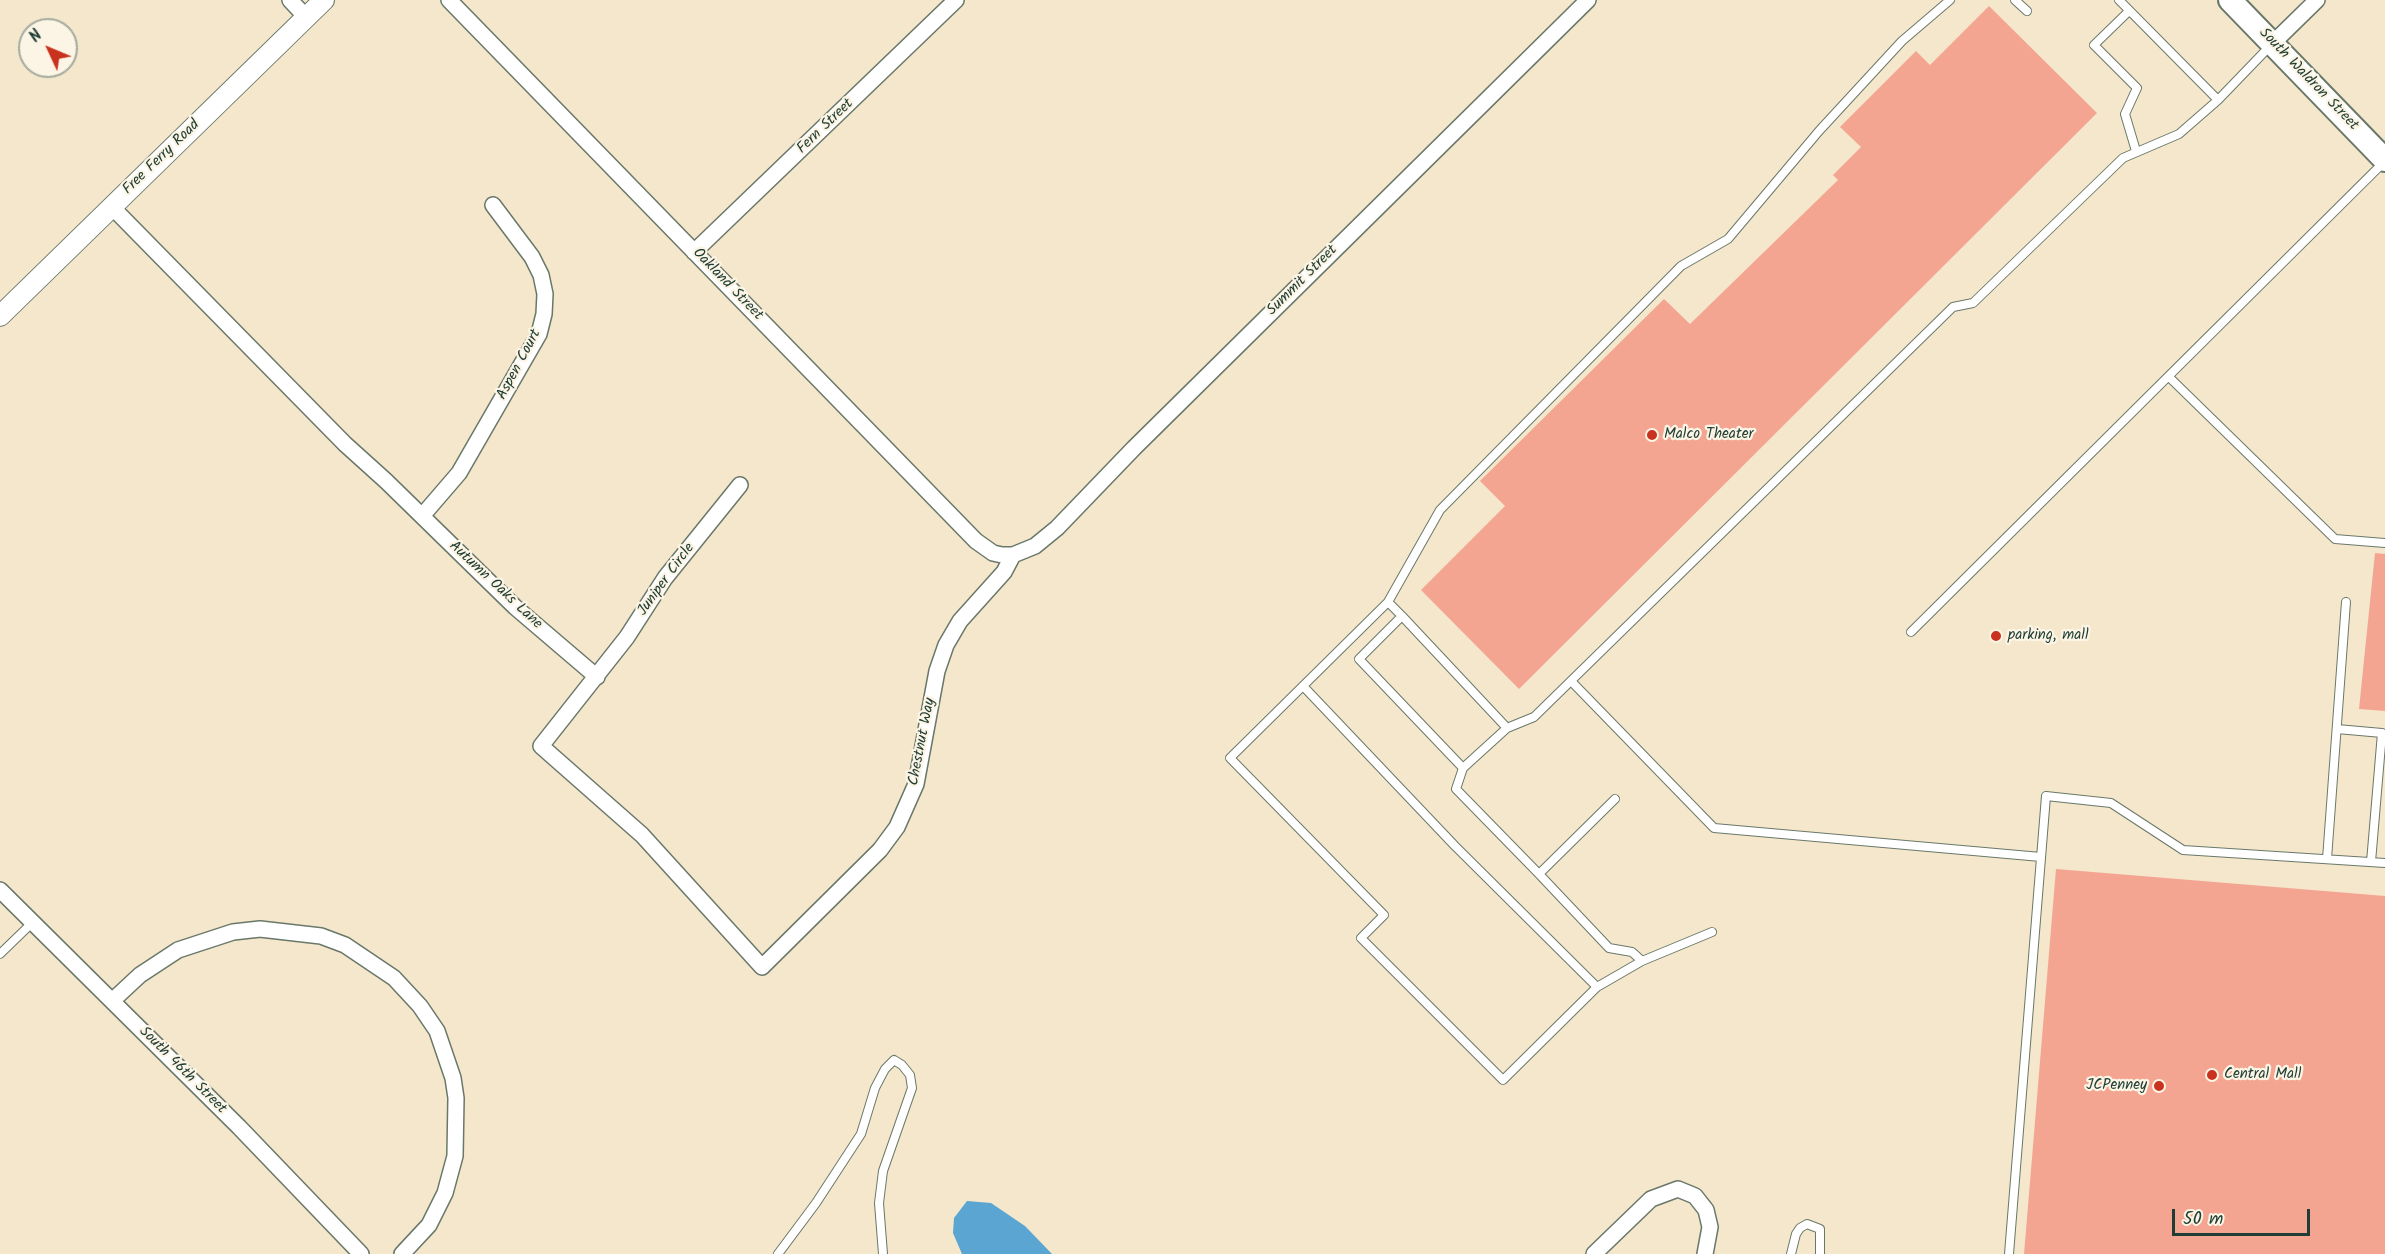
<!DOCTYPE html>
<style>
body{margin:0}
#map{position:relative;width:2385px;height:1254px;overflow:hidden;background:#f4e7cc;font-family:Kalam,sans-serif}
canvas{display:block}
.north{position:absolute;left:18px;top:18px;width:60px;height:60px;box-sizing:border-box;background:#fcf5e5;border:2px solid #a4ab9e;border-radius:50%;rotate:314deg;font-size:16px;font-weight:700;line-height:24px;text-align:center;color:#1f3d34}
.north::after{content:'';display:block;margin:auto;width:21px;height:27px;background:#c8321e;clip-path:polygon(50% 0,100% 100%,50% 72%,0 100%)}
.scale{position:absolute;left:2172px;top:1209px;width:138px;height:27px;box-sizing:border-box;border:3px solid #1f3d34;border-top:0;padding-left:8px;font-size:18px;line-height:21px;white-space:nowrap;color:#1f3d34;-webkit-text-stroke:4px #fcf5e5;paint-order:stroke}
</style>
<div id="map">
<canvas width="2385" height="1254"></canvas>
<div class="north">N</div>
<div class="scale">50 m</div>
</div>
<script>
const g = document.querySelector('canvas').getContext('2d');
g.lineJoin = 'round';
function paint(path, color) {
  g.fillStyle = color;
  g.fill(path, 'evenodd');
}
function toPath(rows) {
  const path = new Path2D();
  for (const r of rows) {
    path.moveTo(r[0], r[1]);
    for (let i = 2; i < r.length; i += 2) path.lineTo(r[i], r[i + 1]);
  }
  return path;
}
function stroke(path, color, width, dash) {
  g.strokeStyle = color;
  g.lineWidth = width;
  g.lineCap = dash ? 'butt' : 'round';
  g.setLineDash(dash || []);
  g.stroke(path);
}
function drawText(font, color, halo, rows, align = 'center') {
  g.font = font + ' Kalam,sans-serif';
  g.lineWidth = 4.5;
  g.setLineDash([]);
  g.textBaseline = 'middle';
  g.strokeStyle = halo;
  g.fillStyle = color;
  for (const [text, x, y, turn = 0] of rows) {
    g.save();
    g.translate(x, y);
    g.rotate((+turn || 0) * Math.PI / 180);
    g.textAlign = isNaN(turn) ? turn : align;
    if (halo) g.strokeText(text, 0, 0);
    g.fillText(text, 0, 0);
    g.restore();
  }
}
paint(toPath([
 [967,1201,991,1203,1025,1226,1052,1254,962,1254,953,1233,954,1218]
]), '#5ba5d3');
paint(toPath([
 [1989,6,2097,113,1519,689,1421,590,1505,506,1480,481,1664,299,1690,324,1838,180,1833,175,1861,147,1840,127,1916,51,1930,65],
 [2375,553,2385,554,2385,711,2359,709],
 [2056,869,2385,896,2385,1254,2024,1254]
]), '#f3a591');
const service = toPath([
 [2015,0,2027,11],
 [2119,0,2218,100],
 [2129,11,2094,45,2137,88,2125,114,2136,151],
 [2169,377,2335,539,2385,543],
 [1388,602,1440,510,1681,266,1728,239,1819,131,1902,41,1950,0],
 [1911,632,2384,162],
 [1571,681,1714,828,2041,857],
 [1303,686,1455,846,1597,987,1503,1080,1361,938,1384,915,1230,758,1388,602,1402,616],
 [1507,728,1402,616,1359,659,1463,768,1507,728,1534,717,1953,307,1973,303,2123,158,2179,134,2218,100,2272,44],
 [2337,729,2382,733,2371,862],
 [1463,768,1456,789,1539,874],
 [1615,799,1539,874,1609,948,1632,952,1642,961],
 [2327,859,2346,602],
 [0,954,33,922],
 [1597,987,1642,961,1712,932],
 [778,1254,816,1203,861,1134,875,1088,885,1069,894,1060,902,1065,910,1075,912,1088,883,1171,879,1203,883,1254],
 [1791,1254,1796,1234,1800,1228,1807,1224,1820,1229,1820,1254],
 [2009,1254,2046,796,2111,803,2183,850,2385,863]
]);
const minor = toPath([
 [290,0,306,17],
 [449,0,976,541,993,553,1002,555,1013,555,1035,546,1057,528,1134,448,1588,0],
 [2273,43,2317,0],
 [112,207,345,444,386,481,515,607,597,677],
 [694,252,956,0],
 [740,485,665,578,627,637,541,746,642,835,762,967,880,850,897,827,916,784,937,671,946,645,960,621,1004,572,1013,555],
 [422,516,459,473,539,334,544,314,545,294,541,275,532,257,493,205],
 [0,890,239,1127,361,1254],
 [112,1001,140,975,178,950,233,932,260,929,321,936,345,945,394,978,420,1006,437,1031,453,1078,456,1098,455,1156,445,1193,429,1225,402,1254],
 [1594,1254,1651,1199,1678,1189,1695,1196,1706,1210,1710,1227,1705,1254]
]);
const tertiary = toPath([
 [0,316,324,0]
]);
const secondary = toPath([
 [2230,0,2385,160]
]);
stroke(service, '#6a7869', 10);
stroke(minor, '#6a7869', 18);
stroke(tertiary, '#6a7869', 22);
stroke(secondary, '#6a7869', 26);
stroke(service, '#fff', 8);
stroke(minor, '#fff', 15);
stroke(tertiary, '#fff', 20);
stroke(secondary, '#fff', 22);
for (const [x, y, r, color] of [
 [1652,435,6,"#c8321e"],
 [1996,636,6,"#c8321e"],
 [2212,1075,6,"#c8321e"],
 [2159,1086,6,"#c8321e"]
]) {
  const dot = new Path2D();
  dot.arc(x, y, r, 0, 2 * Math.PI);
  g.fillStyle = color;
  g.fill(dot);
  stroke(dot, '#fcf5e5', 2);
}
drawText('15px', '#1f3d34', '#fcf5e5', [
 ["South Waldron Street",2308,80,46],
 ["Fern Street",826,127,-44],
 ["Free Ferry Road",162,158,-44],
 ["Summit Street",1303,281,-45],
 ["Oakland Street",727,285,46],
 ["Aspen Court",520,365,-62],
 ["Juniper Circle",667,580,-54],
 ["Autumn Oaks Lane",495,586,43],
 ["Chestnut Way",923,742,-79],
 ["South 46th Street",182,1071,45]
]);
drawText('15px', '#1f3d34', '#fcf5e5', [
 ["Malco Theater",1664,435],
 ["parking, mall",2008,636],
 ["Central Mall",2224,1075],
 ["JCPenney",2147,1086,"right"]
], 'left');
</script>
